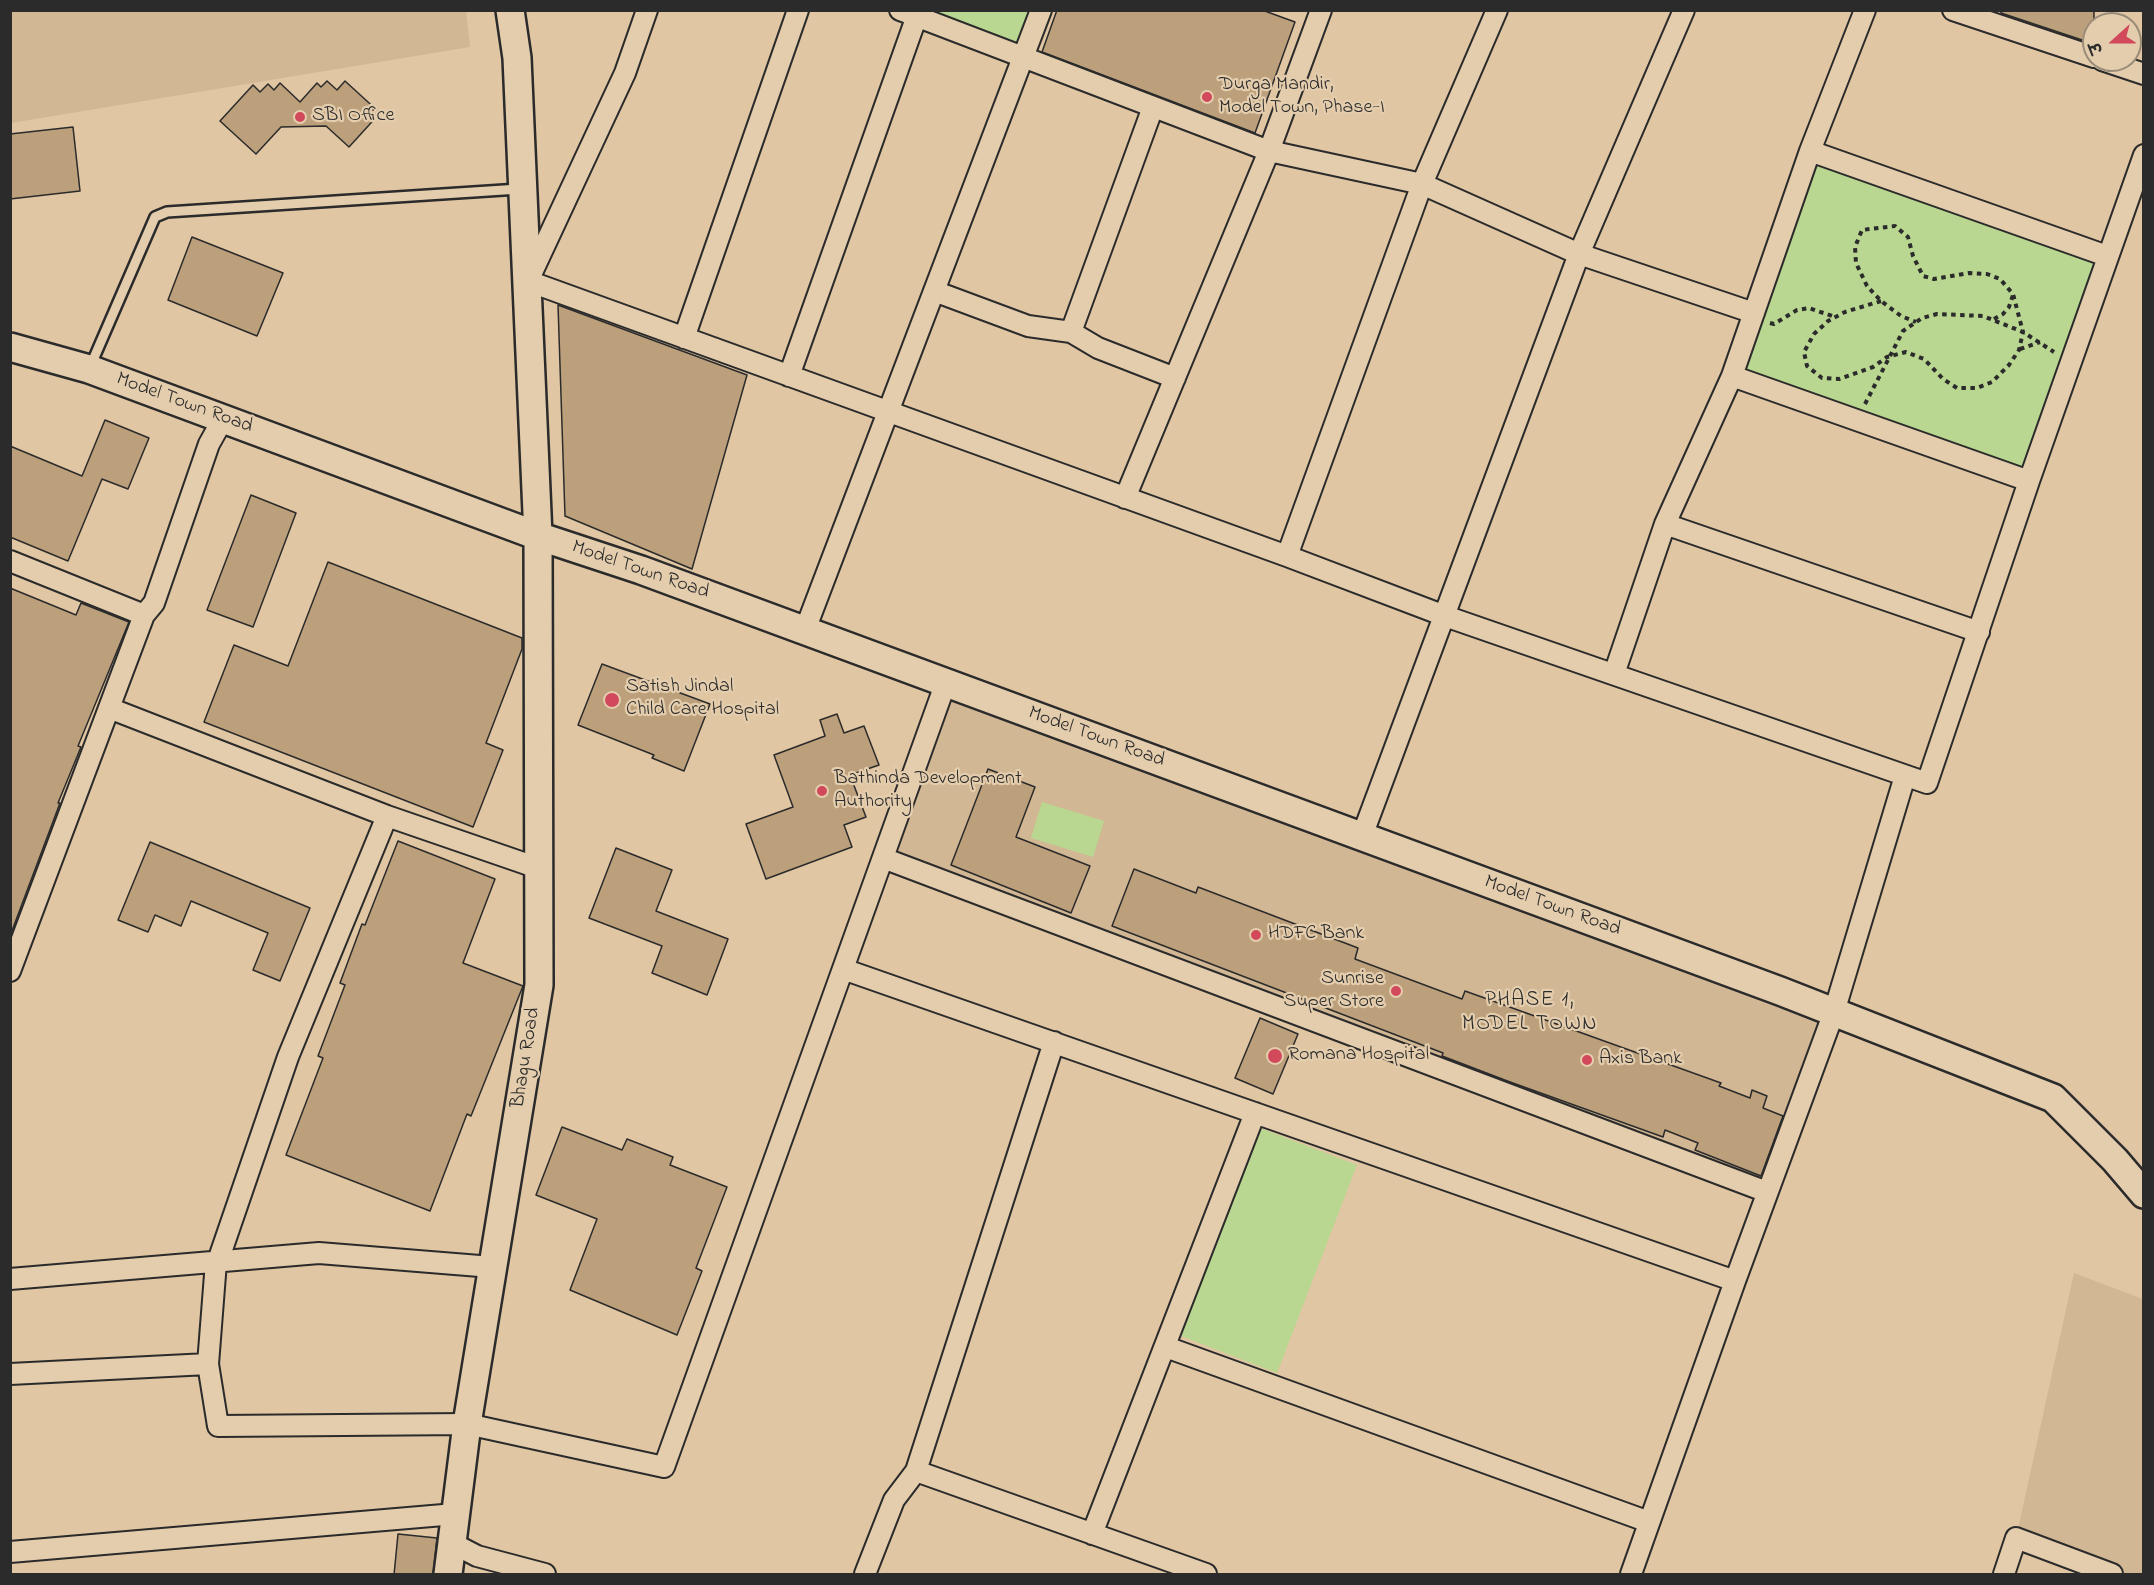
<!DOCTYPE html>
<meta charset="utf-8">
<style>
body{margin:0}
#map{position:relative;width:2154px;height:1585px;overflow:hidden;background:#e0c6a2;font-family:"Indie Flower","Playpen Sans Deva",sans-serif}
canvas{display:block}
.frame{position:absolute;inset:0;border:12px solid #2b2b2b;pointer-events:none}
.north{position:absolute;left:2082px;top:12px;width:60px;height:60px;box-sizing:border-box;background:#e4cdad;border:2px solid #9a8c79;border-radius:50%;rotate:249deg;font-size:16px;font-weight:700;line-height:24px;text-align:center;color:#2b2b2b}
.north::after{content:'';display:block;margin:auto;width:21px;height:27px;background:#d1495b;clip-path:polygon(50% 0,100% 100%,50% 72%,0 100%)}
</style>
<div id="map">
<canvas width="2154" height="1585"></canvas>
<div class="frame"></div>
<div class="north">उ</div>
</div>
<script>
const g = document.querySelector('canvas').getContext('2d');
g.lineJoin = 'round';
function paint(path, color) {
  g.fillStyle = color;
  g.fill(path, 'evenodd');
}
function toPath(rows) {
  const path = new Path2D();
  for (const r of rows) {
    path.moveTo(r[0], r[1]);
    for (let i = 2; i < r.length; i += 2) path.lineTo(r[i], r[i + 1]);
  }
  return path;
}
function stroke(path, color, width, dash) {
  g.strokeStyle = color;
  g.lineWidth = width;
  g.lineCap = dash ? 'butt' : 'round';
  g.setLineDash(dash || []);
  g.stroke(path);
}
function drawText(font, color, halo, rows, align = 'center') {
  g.font = font + ' "Indie Flower",sans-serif';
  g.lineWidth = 4.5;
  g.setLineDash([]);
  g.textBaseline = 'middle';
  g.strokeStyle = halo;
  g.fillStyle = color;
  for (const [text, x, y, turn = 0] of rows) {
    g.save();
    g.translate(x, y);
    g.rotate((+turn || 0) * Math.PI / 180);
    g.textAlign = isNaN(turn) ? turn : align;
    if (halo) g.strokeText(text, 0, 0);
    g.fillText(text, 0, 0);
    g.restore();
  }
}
paint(toPath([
 [11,10,466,11,470,47,11,123],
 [946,682,1834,1012,1767,1192,883,858],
 [2074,1273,2143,1299,2143,1574,2111,1574,2016,1538]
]), '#d2b794');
paint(toPath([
 [919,11,1043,11,1027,59],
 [1810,151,2107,256,2029,481,1732,376],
 [1042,802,1104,821,1093,857,1031,838],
 [1260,1128,1357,1165,1277,1373,1181,1336]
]), '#b9d790');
const building = toPath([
 [1057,10,1262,10,1295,22,1255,133,1042,52,1057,10],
 [2001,10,2094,10,2094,44,2001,13,2001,10],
 [327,81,337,90,345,81,380,113,349,147,326,126,281,127,256,154,220,121,253,85,260,92,268,84,274,90,280,83,300,102,317,83,321,87,327,81],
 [73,127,80,191,10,199,10,134,73,127],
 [192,237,283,273,257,336,168,300,192,237],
 [558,305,747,375,692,569,565,516,558,305],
 [105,420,149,438,128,489,102,479,68,561,10,537,10,446,82,476,105,420],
 [251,495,296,513,253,627,207,610,251,495],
 [328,562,522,638,522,649,486,743,503,750,473,827,204,722,234,645,288,666,328,562],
 [10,588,76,615,81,603,129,622,78,746,81,747,58,803,60,803,10,936,10,588],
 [602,664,710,704,684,771,652,758,654,755,578,725,602,664],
 [837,714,844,733,864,726,879,765,850,775,866,817,844,825,852,847,766,879,746,824,793,807,774,755,825,736,820,720,837,714],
 [988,769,1035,787,1016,837,1090,866,1071,913,951,865,988,769],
 [398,841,495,879,463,963,523,986,471,1116,467,1114,430,1211,286,1155,323,1058,318,1056,345,985,340,983,362,924,365,925,398,841],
 [150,842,310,908,280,981,253,970,268,933,191,901,181,926,155,915,148,932,118,920,150,842],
 [616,848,672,870,656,911,728,939,707,995,652,973,662,946,589,918,616,848],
 [1134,869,1196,893,1198,887,1358,948,1355,959,1462,999,1465,991,1721,1083,1719,1086,1750,1098,1752,1090,1767,1096,1763,1108,1783,1116,1761,1176,1695,1150,1698,1143,1665,1130,1663,1137,1510,1082,1442,1056,1443,1053,1112,926,1134,869],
 [1260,1018,1298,1034,1273,1094,1235,1078,1260,1018],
 [562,1127,622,1150,627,1139,673,1157,670,1165,727,1187,696,1268,702,1271,677,1335,570,1290,597,1219,536,1195,562,1127],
 [398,1534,437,1538,433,1575,394,1575,398,1534]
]);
paint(building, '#bc9f7b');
stroke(building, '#2b2b2b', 1.5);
const lane = toPath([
 [90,367,155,217,167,212,519,189]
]);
const street = toPath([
 [647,10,625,73,528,281,1287,556,1445,616,1927,783,2029,481,2144,155],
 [900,10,1269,151,1422,184,1579,254,1754,313],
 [1953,10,2094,57],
 [2102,60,2144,74],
 [1810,151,2107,256],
 [934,291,1028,326,1071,332,1098,348,1175,378],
 [1071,332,1153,107],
 [684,338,798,10],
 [789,376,919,10],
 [1732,376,2029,481],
 [1125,498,1269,151,1321,10],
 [1665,524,1979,632],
 [1287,556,1422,184,1497,10],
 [10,561,144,615],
 [805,630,1041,10],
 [1614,674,1665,524,1732,376,1810,151,1865,10],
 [109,708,387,816,538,868],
 [387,816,288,1057,218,1261,216,1262,208,1364,218,1426,467,1424,664,1467,946,682],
 [1362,836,1579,254,1684,10],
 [883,858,1767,1192],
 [843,969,1735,1281],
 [10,971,144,615,154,603,209,444,223,419],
 [1054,1042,916,1471,1206,1574],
 [10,1279,319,1253,492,1267],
 [1166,1347,1649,1522],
 [10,1374,208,1364],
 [1092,1534,1255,1113],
 [452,1543,477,1556,545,1574],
 [10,1552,455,1514],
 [865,1574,894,1500,916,1471],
 [1631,1574,1735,1281,1834,1012,1905,776],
 [2004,1574,2016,1538,2112,1574]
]);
const secondary = toPath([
 [10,347,89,369,538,536,641,570,1780,991,2053,1098,2115,1160,2144,1194],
 [448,1574,467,1424,539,985,538,536,517,58,510,10]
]);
stroke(lane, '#2b2b2b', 14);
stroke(street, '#2b2b2b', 24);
stroke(secondary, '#2b2b2b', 32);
stroke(toPath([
 [1881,301,1845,312,1828,321,1814,334,1804,352,1807,366,1822,378,1839,379,1873,367,1887,357,1906,352,1924,359,1943,379,1957,388,1977,388,1992,382,2009,365,2019,350,2023,332,2013,294,2000,279,1987,274,1969,273,1934,279,1923,276,1913,256,1908,237,1895,226,1862,230,1855,247,1856,263,1867,286,1881,301,1901,316,1916,322],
 [1994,319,2003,314,2009,307,2013,295],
 [1770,323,1774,324,1797,310,1809,308,1835,317],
 [2020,349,2040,342],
 [1865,404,1903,331,1922,318,1937,314,1983,316,2023,332,2054,352]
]), '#2b2b2b', 4, [4.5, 4.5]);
stroke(lane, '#e4cdad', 9);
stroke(street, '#e4cdad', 20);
stroke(secondary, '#e4cdad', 27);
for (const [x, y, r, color] of [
 [1207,97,6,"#d1495b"],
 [300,117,6,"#d1495b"],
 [612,700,8,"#d1495b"],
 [822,791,6,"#d1495b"],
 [1256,935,6,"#d1495b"],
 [1396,991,6,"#d1495b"],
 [1275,1056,8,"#d1495b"],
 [1587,1060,6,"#d1495b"]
]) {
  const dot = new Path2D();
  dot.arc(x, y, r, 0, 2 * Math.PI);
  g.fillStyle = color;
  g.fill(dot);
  stroke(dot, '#e4cdad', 2);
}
drawText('20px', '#2b2b2b', '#e4cdad', [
 ["Durga Mandir,",1219,86],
 ["Model Town, Phase-I",1219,109],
 ["SBI Office",312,117],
 ["Satish Jindal",626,688],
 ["Child Care Hospital",626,711],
 ["Bathinda Development",834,780],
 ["Authority",834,803],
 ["HDFC Bank",1268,935],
 ["Sunrise",1384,980,"right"],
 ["Super Store",1384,1003,"right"],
 ["Romana Hospital",1288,1056],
 ["Axis Bank",1599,1060]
], 'left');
drawText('20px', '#2b2b2b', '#e4cdad', [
 ["Model Town Road",184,404,20],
 ["Model Town Road",640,571,19],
 ["Model Town Road",1096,738,20],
 ["Model Town Road",1552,907,20],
 ["Bhagu Road",527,1058,-81]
]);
g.letterSpacing = '1.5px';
drawText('21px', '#2b2b2b', '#e4cdad', [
 ["PHASE 1,",1530,1002],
 ["MODEL TOWN",1530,1026]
]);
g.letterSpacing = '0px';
</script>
